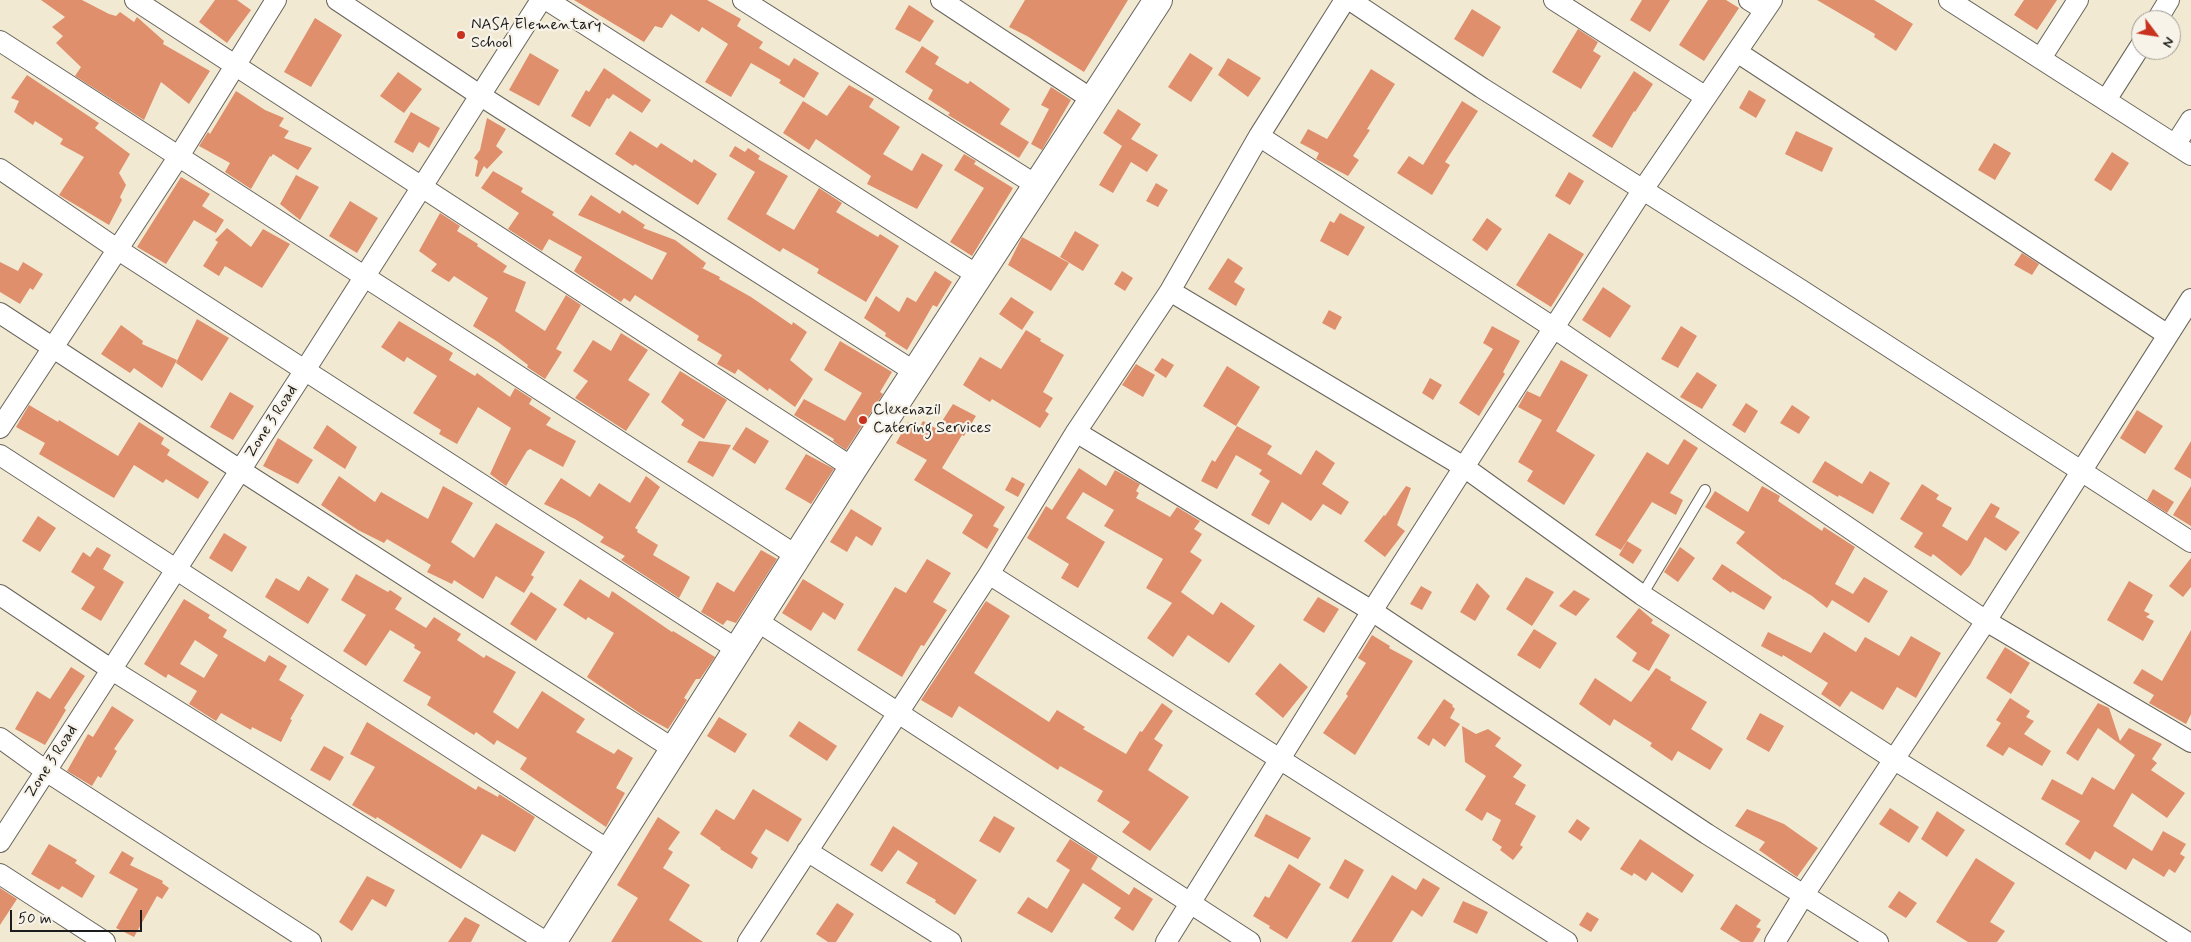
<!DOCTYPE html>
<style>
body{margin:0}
#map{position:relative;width:2191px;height:942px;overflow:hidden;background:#f2e9d3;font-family:Mynerve,sans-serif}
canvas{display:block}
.north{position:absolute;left:2131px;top:10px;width:50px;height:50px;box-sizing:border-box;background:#f7f3e8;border:1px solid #9f9d96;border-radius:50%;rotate:121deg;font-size:14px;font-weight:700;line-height:20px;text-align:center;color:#1c1c1c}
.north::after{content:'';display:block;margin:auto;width:18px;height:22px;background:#c8321e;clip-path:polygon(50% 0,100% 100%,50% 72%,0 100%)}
.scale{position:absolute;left:10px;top:910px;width:132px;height:22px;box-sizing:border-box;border:2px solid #1c1c1c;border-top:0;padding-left:6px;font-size:15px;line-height:18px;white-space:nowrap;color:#1c1c1c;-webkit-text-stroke:4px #f7f3e8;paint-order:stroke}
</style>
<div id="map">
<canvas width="2191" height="942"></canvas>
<div class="north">N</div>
<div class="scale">50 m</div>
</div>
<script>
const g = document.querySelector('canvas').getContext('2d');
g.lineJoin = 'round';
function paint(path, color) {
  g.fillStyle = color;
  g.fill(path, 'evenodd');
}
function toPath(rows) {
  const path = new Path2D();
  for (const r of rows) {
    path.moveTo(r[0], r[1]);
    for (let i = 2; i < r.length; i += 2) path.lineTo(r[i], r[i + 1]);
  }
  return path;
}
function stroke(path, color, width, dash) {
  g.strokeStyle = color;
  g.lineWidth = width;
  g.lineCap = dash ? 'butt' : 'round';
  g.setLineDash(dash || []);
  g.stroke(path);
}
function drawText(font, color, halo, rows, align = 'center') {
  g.font = font + ' Mynerve,sans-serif';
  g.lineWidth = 4.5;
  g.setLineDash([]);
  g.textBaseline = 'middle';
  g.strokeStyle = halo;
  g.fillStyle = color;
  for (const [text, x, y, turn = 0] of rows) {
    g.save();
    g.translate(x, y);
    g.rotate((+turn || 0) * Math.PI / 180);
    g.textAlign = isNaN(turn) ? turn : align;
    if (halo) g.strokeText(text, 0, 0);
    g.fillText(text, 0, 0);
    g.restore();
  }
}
paint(toPath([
 [41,0,82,0,109,14,116,16,120,12,134,22,137,17,164,41,163,44,210,71,189,104,161,82,144,120,75,76,81,67,56,43,63,36,52,27,65,17],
 [215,0,237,0,251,10,227,43,199,22],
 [574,0,707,0,741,19,737,26,763,42,759,48,789,66,794,58,819,73,804,98,779,83,781,80,751,63,731,97,705,82,728,44,702,27,699,32,671,14,662,28,655,26,644,42],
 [1025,0,1128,0,1084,72,1027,36,1009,27],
 [1642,0,1670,0,1650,32,1630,20],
 [1708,0,1726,0,1739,8,1704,61,1679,45],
 [1817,0,1874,0,1913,24,1896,51,1874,37,1875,34],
 [2024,0,2057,0,2037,30,2014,15],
 [909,5,934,21,920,42,895,29],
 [1472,9,1501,27,1483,57,1454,39],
 [315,18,342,35,311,87,284,72],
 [1578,29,1598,42,1593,51,1601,56,1581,89,1552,72],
 [922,46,939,57,935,64,968,84,970,81,1010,109,1000,124,1029,142,1019,158,948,115,950,113,928,99,933,90,905,72],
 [530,53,559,70,539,106,509,90],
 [1190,53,1213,68,1191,102,1168,87],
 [1228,58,1261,78,1248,97,1218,75],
 [604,68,651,100,642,113,613,94,609,99,607,98,590,127,571,116,586,90,589,92],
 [1371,69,1395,84,1367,129,1370,130,1353,156,1359,160,1348,176,1316,159,1319,153,1300,143,1308,129,1327,139],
 [1634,71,1653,84,1635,112,1634,111,1612,148,1592,136],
 [398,72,422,89,404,113,380,96],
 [27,75,99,123,95,128,130,154,119,173,126,185,120,197,122,200,109,225,59,195,84,157,60,144,63,139,35,121,33,125,14,112,19,101,11,98],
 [849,85,874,99,869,107,900,127,883,154,912,171,922,153,943,165,917,209,867,184,871,176,816,139,809,150,783,133,803,101,827,116],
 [1051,87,1071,100,1042,150,1031,144,1049,109,1041,105],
 [1749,90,1766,100,1756,118,1739,108],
 [236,91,265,110,284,118,279,126,289,131,284,138,312,148,298,170,273,154,271,157,270,156,251,189,225,172,230,163,199,146,208,132,210,134],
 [1462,101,1478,111,1445,162,1450,165,1432,195,1397,173,1409,156,1423,165],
 [1118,109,1141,124,1131,139,1158,155,1147,172,1131,162,1113,193,1099,185,1122,146,1103,133],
 [411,112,440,128,429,148,419,142,413,153,394,142],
 [487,118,506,129,496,146,503,152,487,169,484,166,478,177,475,176,478,161,474,158,480,150],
 [630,131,657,148,661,143,692,163,694,159,717,174,698,205,635,164,633,166,615,154],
 [1796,131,1833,148,1822,172,1785,154],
 [1994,143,2011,153,1995,180,1978,170],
 [735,146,745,152,748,148,760,156,758,159,788,176,766,214,794,230,819,188,842,203,836,212,878,237,880,234,899,246,866,302,817,273,819,269,783,248,780,252,727,219,755,172,729,156],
 [2112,152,2129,163,2111,191,2094,180],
 [964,154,976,161,974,164,1013,188,972,256,950,242,984,188,954,170],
 [493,171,523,188,521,192,554,212,552,215,652,280,667,253,578,215,591,195,620,214,622,210,645,225,643,228,675,240,706,263,703,268,700,267,720,277,719,279,751,297,792,325,793,322,807,332,790,360,813,379,795,407,769,388,768,391,738,369,735,374,717,364,722,355,697,340,699,336,635,295,630,302,624,298,621,302,578,274,574,271,582,257,549,239,542,251,508,229,519,213,481,188],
 [1569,172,1584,181,1570,205,1555,196],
 [296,175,319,187,300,220,280,204],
 [181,177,210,194,202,206,224,220,216,233,194,220,166,264,137,247],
 [1156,183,1168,190,1158,207,1146,201],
 [350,201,378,218,357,253,329,236],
 [440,213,460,226,457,231,478,244,477,246,507,266,503,272,526,282,515,311,545,331,566,295,581,305,556,349,562,352,545,379,527,367,528,365,498,342,473,326,488,298,454,276,449,282,431,271,437,264,419,251],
 [1340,213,1365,227,1348,256,1320,241,1330,221,1334,223],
 [1487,218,1502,229,1487,251,1472,240],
 [227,228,251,247,263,229,290,244,262,288,225,266,219,276,203,266,218,242,215,240],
 [1075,231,1099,245,1083,271,1060,257],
 [1549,233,1584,254,1551,307,1516,285],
 [1022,237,1069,263,1051,291,1008,265],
 [2022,253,2039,264,2032,275,2014,265],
 [1228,258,1243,268,1234,282,1245,289,1236,306,1208,289],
 [0,262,18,271,23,262,43,274,33,290,30,288,20,304,0,292],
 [935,271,952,282,937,307,933,305,907,350,885,336,886,333,864,318,876,296,899,312,907,297,916,302],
 [1122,271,1133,278,1125,291,1114,284],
 [1603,287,1631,306,1610,338,1582,320],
 [1011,297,1034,312,1022,330,999,314],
 [1329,310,1342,317,1335,330,1322,323],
 [197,319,229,338,202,381,176,363],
 [399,321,453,353,449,360,475,376,477,373,510,397,515,388,532,399,529,404,551,418,546,425,576,441,563,467,530,449,527,451,506,486,490,474,511,428,478,407,457,444,439,434,441,430,413,413,437,376,407,357,404,362,381,347],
 [121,325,143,341,142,344,177,360,162,388,134,368,130,373,101,354],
 [1492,326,1520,341,1503,372,1505,374,1479,416,1459,403,1493,349,1483,343],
 [1681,326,1697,336,1678,368,1661,359],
 [1026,330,1041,339,1040,341,1064,355,1043,392,1053,398,1045,411,1049,414,1040,428,992,399,990,402,963,385,980,357,1001,369],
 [621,333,648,350,628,380,650,394,626,431,575,398,588,381,573,371,593,340,611,351],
 [840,341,892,372,880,392,883,394,846,450,833,441,834,439,794,415,804,399,845,421,862,393,824,370],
 [1162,358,1174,365,1166,378,1154,370],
 [1561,360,1588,375,1556,431,1595,455,1564,505,1527,481,1533,471,1518,462,1542,420,1518,407,1527,391,1540,397],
 [1136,364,1155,375,1143,397,1122,385],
 [1227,366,1260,387,1236,426,1203,406],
 [680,371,727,400,704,439,681,425,684,420,661,402],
 [1697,372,1717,385,1702,409,1680,397],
 [1430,378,1442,385,1433,400,1422,393],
 [230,392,254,406,233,440,210,427],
 [1746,403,1758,411,1745,433,1732,425],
 [953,404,976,416,964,436,962,435,942,468,1005,507,993,526,999,529,987,549,962,533,973,515,914,480,927,460,896,443,908,422,919,428,923,421,937,429],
 [29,405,58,422,59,420,118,456,139,422,164,438,161,444,170,450,167,455,209,482,198,499,166,479,163,483,134,465,114,498,39,454,45,443,16,427],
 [1792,405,1810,417,1799,434,1780,423],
 [2137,410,2163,426,2145,454,2120,438],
 [327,425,357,447,345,469,313,448],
 [1237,426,1272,446,1267,454,1301,475,1316,450,1335,463,1322,484,1349,502,1341,515,1323,504,1311,521,1282,502,1269,525,1251,515,1270,481,1259,474,1262,470,1236,455,1217,489,1201,481,1212,460,1215,462],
 [746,427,769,441,755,464,732,449],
 [278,438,313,460,298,484,263,466],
 [1684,439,1698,448,1670,493,1683,500,1676,515,1652,502,1621,550,1595,535,1647,452,1668,465],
 [699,441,731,445,713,477,687,462],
 [2191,441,2191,479,2174,469],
 [806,454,834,469,811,504,785,489],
 [1825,461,1862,484,1870,471,1890,483,1873,514,1839,495,1838,497,1812,482],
 [1079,468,1106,486,1115,470,1140,484,1136,491,1139,493,1136,498,1170,517,1177,507,1200,521,1194,529,1202,534,1190,552,1202,560,1181,592,1213,615,1221,602,1255,626,1229,663,1188,635,1173,657,1147,638,1172,603,1146,588,1163,559,1104,526,1114,510,1083,492,1066,518,1105,542,1078,588,1061,578,1069,564,1027,538,1046,506,1052,510],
 [339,476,375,502,381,492,428,519,443,486,473,503,451,542,474,558,496,523,545,552,531,575,534,577,524,593,496,576,483,599,454,580,452,584,427,572,431,565,387,539,384,543,358,530,321,505],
 [646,476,660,487,635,528,638,530,637,532,658,545,653,555,690,577,679,598,621,560,625,556,600,542,604,537,575,519,544,504,561,478,590,497,599,483,630,503],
 [1012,477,1025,484,1018,497,1005,490],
 [1922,484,1939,495,1936,499,1952,508,1942,526,1967,541,1991,503,2000,508,1995,517,2020,532,2006,551,1985,537,1970,565,1961,576,1933,554,1931,557,1914,547,1923,533,1900,519],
 [1406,486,1411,488,1397,525,1405,531,1385,557,1364,541,1384,515,1385,516],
 [1762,486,1780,496,1778,501,1822,531,1824,527,1855,547,1835,584,1853,594,1864,577,1888,591,1869,623,1832,600,1827,608,1812,596,1784,579,1784,580,1736,543,1745,532,1705,507,1715,491,1748,512],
 [2191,486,2191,526,2173,515],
 [2153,489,2174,502,2167,513,2147,500],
 [851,509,882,528,872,546,856,536,847,552,830,542],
 [38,516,56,528,40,552,22,541],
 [224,533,247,547,232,572,209,558],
 [1627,541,1642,550,1633,564,1619,555],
 [97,547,111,555,103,569,124,582,101,621,81,609,95,587,71,572,83,552,90,557],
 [1680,547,1695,558,1678,582,1664,572],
 [761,550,777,559,736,623,727,620,723,625,701,612,717,582,734,592],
 [2191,558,2191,587,2183,597,2169,586],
 [927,559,951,573,933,602,947,610,924,646,921,645,902,677,857,650,895,587,906,593],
 [1722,564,1772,597,1764,610,1732,591,1731,593,1712,579],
 [356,574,388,592,390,590,402,598,395,609,426,628,434,617,461,634,457,640,484,658,486,655,516,672,493,712,518,729,542,691,585,719,576,732,614,754,618,749,633,758,616,788,625,793,606,827,520,769,527,758,497,740,494,745,476,732,474,735,427,705,431,697,403,681,421,652,414,648,415,645,390,630,366,666,343,651,366,615,341,600],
 [308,576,329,589,308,624,265,597,276,578,299,591],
 [1526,577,1554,592,1532,626,1506,609],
 [580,579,609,598,612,591,672,632,673,631,715,657,700,679,696,679,684,698,687,700,668,729,641,714,587,677,614,633,588,617,586,620,563,605],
 [803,579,844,604,835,620,823,612,811,631,782,613],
 [2129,581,2153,595,2144,611,2150,614,2146,617,2154,621,2143,641,2107,620],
 [1477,583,1490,596,1475,621,1460,612],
 [1421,586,1432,592,1422,610,1410,604],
 [1574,590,1590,599,1576,616,1559,606],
 [531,592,557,609,536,641,510,624],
 [1318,597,1339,609,1324,633,1303,620],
 [184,599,210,615,208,618,227,630,223,637,265,662,269,655,287,666,279,680,304,695,290,719,292,720,281,742,252,727,251,730,221,713,216,721,189,704,197,691,168,674,166,678,144,664],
 [195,640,218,655,204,678,180,664],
 [986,601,1010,616,974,673,1049,722,1057,710,1085,727,1083,729,1126,754,1140,731,1142,732,1162,703,1173,711,1154,739,1163,745,1148,770,1189,797,1150,851,1122,832,1130,822,1097,801,1103,791,1060,766,1058,770,959,706,952,718,921,700],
 [1639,608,1653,620,1651,623,1670,635,1649,671,1632,661,1637,653,1616,637],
 [1534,629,1557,643,1540,669,1517,655],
 [2191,630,2191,714,2186,724,2149,703,2154,695,2133,683,2142,669,2162,681],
 [1768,632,1811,653,1824,632,1856,652,1865,637,1899,656,1911,636,1941,653,1916,698,1897,687,1883,710,1851,691,1840,707,1821,694,1828,683,1783,655,1782,657,1761,646],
 [1372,635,1390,646,1389,648,1413,661,1355,755,1323,733,1348,696,1346,694,1366,663,1358,658],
 [2005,647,2030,663,2011,694,1986,678],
 [1280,663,1308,687,1283,718,1255,694],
 [71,667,85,676,64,708,66,710,45,745,15,729,37,691,50,699],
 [1656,668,1671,677,1670,680,1707,702,1691,729,1723,749,1710,770,1678,751,1672,761,1650,746,1652,743,1614,719,1610,726,1579,704,1595,678,1631,702],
 [2010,698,2030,711,2026,717,2034,721,2024,734,2051,751,2042,766,2009,747,2003,756,1986,746,2001,723,1996,720],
 [1444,699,1453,705,1452,706,1455,709,1450,718,1460,724,1445,747,1433,738,1429,746,1417,738],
 [2098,703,2109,708,2120,741,2129,728,2162,744,2152,759,2157,763,2151,770,2185,793,2167,818,2132,793,2113,826,2152,851,2163,831,2186,844,2180,854,2185,857,2175,873,2169,869,2164,877,2133,858,2126,870,2095,851,2090,860,2065,844,2080,821,2041,799,2052,779,2082,795,2092,777,2114,790,2135,755,2098,728,2078,761,2066,753],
 [112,706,134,720,114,749,117,751,101,778,98,776,92,786,67,771,88,734,93,737],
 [1760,713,1784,726,1769,752,1746,739],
 [719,717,747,734,735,753,707,736],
 [799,721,837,746,827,761,789,736],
 [367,722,476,790,478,786,498,797,499,794,535,817,515,852,482,834,461,869,377,817,376,819,352,805,375,767,350,754],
 [1462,726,1476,734,1488,729,1501,738,1495,746,1522,765,1513,777,1526,785,1515,804,1536,816,1520,845,1523,847,1513,860,1500,850,1502,847,1492,840,1501,820,1487,812,1482,821,1465,810,1486,776,1465,762],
 [324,746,344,757,330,781,310,770],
 [753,789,802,819,788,842,766,829,751,853,758,858,752,869,720,849,721,848,700,834,716,809,734,820],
 [1890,808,1919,827,1909,843,1879,824],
 [1747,809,1784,824,1818,848,1797,877,1759,850,1765,842,1735,826],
 [1937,811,1965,830,1947,857,1921,839],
 [1266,814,1311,838,1298,859,1254,836],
 [994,816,1015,828,1000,853,979,841],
 [658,817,680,832,668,849,673,852,663,868,690,885,669,920,703,942,611,942,638,898,617,885],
 [1577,819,1590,828,1581,841,1568,832],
 [893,826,977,880,955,915,935,902,936,900,906,883,918,863,898,850,882,872,870,865],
 [1070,839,1098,857,1091,869,1129,895,1134,887,1153,899,1133,931,1114,918,1121,908,1083,883,1052,933,1017,913,1028,897,1047,909,1070,870,1056,861],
 [1640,839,1694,875,1682,893,1652,872,1646,881,1634,873,1632,876,1620,869],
 [49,844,77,860,75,863,95,876,82,898,62,886,59,890,31,874],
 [122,851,134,858,130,865,163,881,162,883,169,888,162,899,157,896,134,937,116,928,138,889,109,873],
 [1976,858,2015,883,1990,922,2005,931,1997,942,1968,942,1936,922],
 [1345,859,1364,870,1348,899,1329,888],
 [1289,864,1321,884,1287,939,1269,928,1270,926,1253,916,1265,896,1269,898],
 [1392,875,1416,890,1423,878,1440,888,1422,917,1412,910,1392,942,1351,942],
 [367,876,395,890,386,907,372,899,352,931,339,922],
 [0,888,17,899,0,925],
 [1899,891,1917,903,1906,918,1888,907],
 [1463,901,1488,912,1477,934,1453,922],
 [837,903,854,914,836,942,828,942,816,934],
 [1736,904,1761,920,1756,927,1761,929,1753,942,1741,942,1720,929],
 [1587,912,1599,919,1591,932,1579,925],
 [465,917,480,925,471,942,448,942]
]), '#df8f6c');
const lane = toPath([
 [1642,595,1705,490]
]);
const street = toPath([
 [135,0,853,468],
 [337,0,481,96,915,372],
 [547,0,977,275],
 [743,0,1036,185],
 [941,0,1093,100],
 [1350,0,1482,88,1798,288,2191,542],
 [1554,0,1706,97],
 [1749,0,1765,10],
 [1949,0,2191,155],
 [2157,20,2169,0],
 [0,41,797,556],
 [1737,52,2168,335],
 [2041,58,2078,0],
 [2106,100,2141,45],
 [1259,136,1554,328,1986,621,2191,742],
 [2175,145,2191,120],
 [0,169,117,249,738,650],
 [1170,291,1464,467,1642,595,1895,760,2187,942],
 [0,313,240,470,675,750],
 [0,428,179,156,276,0],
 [1076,432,1372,611,1707,834,1878,942],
 [0,455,611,852],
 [989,574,1567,942],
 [0,595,112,670,546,942],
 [757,621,1250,942],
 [0,738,46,771,311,942],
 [0,842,305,370,541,0],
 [807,851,951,942],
 [0,874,105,942],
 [748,942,989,574,1076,432,1170,291,1259,136,1345,0],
 [1166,942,1372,611,1464,467,1642,191,1772,0],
 [1775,942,1803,896,1986,621,2191,299]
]);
const secondary = toPath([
 [552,942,853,468,1158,0]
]);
stroke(lane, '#67645c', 12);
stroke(street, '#67645c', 22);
stroke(secondary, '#67645c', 30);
stroke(lane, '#fff', 10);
stroke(street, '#fff', 20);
stroke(secondary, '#fff', 28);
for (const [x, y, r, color] of [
 [461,35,5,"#c8321e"],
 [863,420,5,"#c8321e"]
]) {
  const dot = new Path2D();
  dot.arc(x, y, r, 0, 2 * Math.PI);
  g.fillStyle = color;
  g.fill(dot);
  stroke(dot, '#f7f3e8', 2);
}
drawText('16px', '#1c1c1c', '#f7f3e8', [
 ["NASA Elementary",471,26],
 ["School",471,44],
 ["Clexenazil",873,411],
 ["Catering Services",873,429]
], 'left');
drawText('16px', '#1c1c1c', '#f7f3e8', [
 ["Zone 3 Road",272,422,-57],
 ["Zone 3 Road",52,762,-57]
]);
</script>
